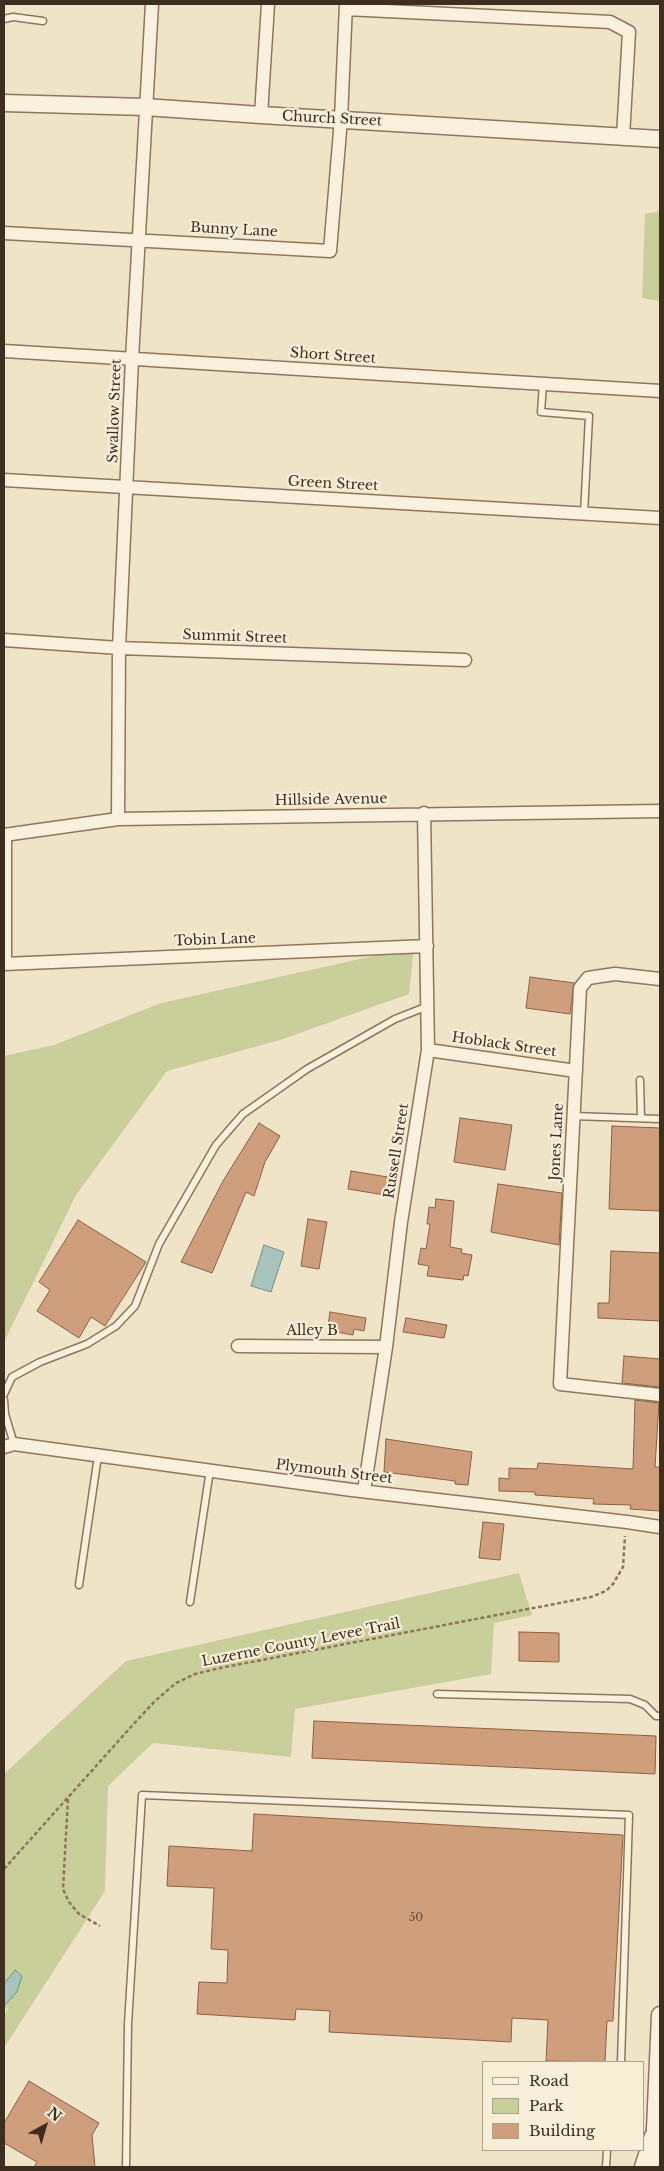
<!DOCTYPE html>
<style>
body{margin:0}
#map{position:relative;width:664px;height:2171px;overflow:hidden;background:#f0e4c8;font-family:"Libre Baskerville",serif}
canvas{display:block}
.frame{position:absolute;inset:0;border:5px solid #3d2e20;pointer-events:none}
.legend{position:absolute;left:482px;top:2061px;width:162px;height:90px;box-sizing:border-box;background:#f7eed8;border:1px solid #ada18e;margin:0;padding:6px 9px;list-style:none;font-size:15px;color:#3d2e20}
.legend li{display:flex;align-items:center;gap:10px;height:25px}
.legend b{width:25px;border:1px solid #ada18e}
.north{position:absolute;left:20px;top:2101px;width:50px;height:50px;-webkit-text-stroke:4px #f7eed8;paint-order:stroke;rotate:39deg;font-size:14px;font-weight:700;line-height:20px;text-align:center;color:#3d2e20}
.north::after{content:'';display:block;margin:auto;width:18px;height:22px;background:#3d2e20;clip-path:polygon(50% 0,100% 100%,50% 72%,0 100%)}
</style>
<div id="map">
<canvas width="664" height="2171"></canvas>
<div class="frame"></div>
<ul class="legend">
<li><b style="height:6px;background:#faf1dc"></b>Road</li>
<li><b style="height:14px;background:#c9cf9b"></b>Park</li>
<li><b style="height:14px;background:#cf9f7d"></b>Building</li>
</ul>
<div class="north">N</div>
</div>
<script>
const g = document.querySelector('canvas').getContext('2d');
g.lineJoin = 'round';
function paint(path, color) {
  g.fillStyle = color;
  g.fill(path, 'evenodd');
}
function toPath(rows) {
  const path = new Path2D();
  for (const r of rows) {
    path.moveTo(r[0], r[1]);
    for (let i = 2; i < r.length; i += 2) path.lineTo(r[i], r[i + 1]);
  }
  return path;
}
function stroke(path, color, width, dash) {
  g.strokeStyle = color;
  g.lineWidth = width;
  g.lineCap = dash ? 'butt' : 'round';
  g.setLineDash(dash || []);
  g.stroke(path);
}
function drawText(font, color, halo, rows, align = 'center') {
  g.font = font + ' "Libre Baskerville",serif';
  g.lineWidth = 4.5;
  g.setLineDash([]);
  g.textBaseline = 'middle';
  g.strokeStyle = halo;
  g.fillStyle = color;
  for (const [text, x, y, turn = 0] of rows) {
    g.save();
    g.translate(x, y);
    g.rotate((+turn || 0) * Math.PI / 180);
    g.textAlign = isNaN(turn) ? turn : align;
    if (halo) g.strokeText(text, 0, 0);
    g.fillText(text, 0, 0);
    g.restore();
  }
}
paint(toPath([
 [660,211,660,301,642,298,645,214],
 [414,947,409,994,280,1040,167,1071,76,1195,4,1342,4,1056,54,1045,161,1003],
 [519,1573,532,1615,494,1623,491,1674,295,1709,291,1757,153,1743,108,1786,105,1891,4,2048,4,2016,8,2008,4,2009,4,2006,17,1992,15,1970,4,1984,4,1774,126,1661]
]), '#c9cf9b');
const water = toPath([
 [264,1245,284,1252,271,1292,251,1286,264,1245],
 [15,1970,22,1976,17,1992,4,2006,4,1984,15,1970]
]);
paint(water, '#a9c4bc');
stroke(water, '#6f938a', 1);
const building = toPath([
 [530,977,574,983,570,1014,526,1008,530,977],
 [460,1118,512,1125,505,1170,454,1162,460,1118],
 [259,1123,280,1136,265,1162,254,1196,246,1192,212,1273,181,1262,223,1181,259,1123],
 [612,1126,660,1128,660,1211,609,1209,612,1126],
 [351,1171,394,1178,391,1196,348,1189,351,1171],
 [498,1184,562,1193,559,1245,491,1232,498,1184],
 [436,1199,454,1201,450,1247,462,1249,461,1253,472,1255,468,1276,464,1275,463,1280,427,1276,429,1266,418,1264,421,1248,426,1249,430,1224,427,1224,429,1207,435,1208,436,1199],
 [308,1219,327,1222,319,1269,301,1266,308,1219],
 [78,1220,146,1262,105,1326,91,1317,79,1338,37,1311,50,1290,39,1282,78,1220],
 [611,1251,660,1253,660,1321,598,1318,598,1303,609,1303,611,1251],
 [330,1312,366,1318,364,1331,354,1329,353,1335,336,1332,337,1326,328,1325,330,1312],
 [406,1318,447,1325,444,1338,403,1332,406,1318],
 [624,1356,660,1359,660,1387,622,1383,624,1356],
 [635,1400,659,1403,655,1467,660,1467,660,1511,630,1509,631,1505,593,1504,594,1499,535,1495,535,1492,499,1491,499,1478,509,1479,509,1468,537,1469,538,1463,633,1469,635,1400],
 [386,1439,472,1452,468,1485,455,1484,455,1481,384,1472,386,1439],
 [483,1522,504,1524,500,1560,479,1558,483,1522],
 [519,1632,559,1633,559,1662,519,1661,519,1632],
 [314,1721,656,1736,655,1774,312,1758,314,1721],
 [254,1814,623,1835,613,2021,607,2021,605,2062,546,2061,548,2020,512,2018,511,2042,329,2032,330,2011,296,2009,295,2020,197,2014,199,1982,227,1983,228,1950,211,1949,214,1888,167,1886,169,1846,252,1851,254,1814],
 [29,2081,99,2123,92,2135,95,2167,34,2167,37,2162,4,2143,4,2123,29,2081]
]);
paint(building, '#cf9f7d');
stroke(building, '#8d5f41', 1);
const service = toPath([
 [4,19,13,17,43,21],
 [543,384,541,412,589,416,584,514],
 [640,1080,641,1118],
 [573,1116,660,1119],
 [4,1394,12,1377,40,1362,87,1344,116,1326,135,1306,159,1244,216,1145,243,1114,307,1069,395,1019,428,1006],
 [4,1400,5,1414,14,1444],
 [79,1585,98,1456],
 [190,1602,210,1470],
 [437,1694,630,1699,645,1705,656,1716,660,1716],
 [126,2167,128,2024,142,1795,629,1815,621,2062],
 [606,2167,607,2150]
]);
const minor = toPath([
 [346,9,610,22,629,32,623,137],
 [261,115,268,4],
 [4,233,330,251,341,119,346,4],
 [4,351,660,391],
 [4,480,660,518],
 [4,640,119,648,465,660],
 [118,819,119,648,132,359,152,4],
 [4,835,118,819,660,811],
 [5,835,5,964],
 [4,964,427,946],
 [660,979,615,974,588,978,580,988,560,1384,660,1395],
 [428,1050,576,1071],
 [238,1346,386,1347],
 [4,1447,14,1444,352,1490,627,1522,660,1527],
 [364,1491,386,1347,401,1222,428,1050,424,813]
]);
const tertiary = toPath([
 [4,103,145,107,261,115,660,139],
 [643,2167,653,2136],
 [659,2167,655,2129,660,2015]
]);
stroke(service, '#8d765c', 9);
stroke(minor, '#8d765c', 15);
stroke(tertiary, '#8d765c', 19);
stroke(toPath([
 [68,1799,63,1889,69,1902,79,1914,100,1926],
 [4,1869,130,1728,155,1701,176,1683,195,1674,220,1668,591,1597,606,1591,613,1584,623,1567,625,1536]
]), '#8d765c', 2.5, [4, 2.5]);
stroke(service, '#faf1dc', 6);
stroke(minor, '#faf1dc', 12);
stroke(tertiary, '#faf1dc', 16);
drawText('11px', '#624a37', null, [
 ["50",416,1918]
]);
drawText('14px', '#3d2e20', '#f7eed8', [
 ["Church Street",332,119,3],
 ["Bunny Lane",234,230,3],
 ["Short Street",333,356,4],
 ["Swallow Street",115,411,-88],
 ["Green Street",333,484,3],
 ["Summit Street",235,637,2],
 ["Hillside Avenue",331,800,-1],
 ["Tobin Lane",215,940,-2],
 ["Hoblack Street",504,1045,8],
 ["Jones Lane",557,1142,-87],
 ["Russell Street",397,1151,-81],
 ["Alley B",312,1331],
 ["Plymouth Street",334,1472,7],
 ["Luzerne County Levee Trail",301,1643,-11]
]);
</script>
